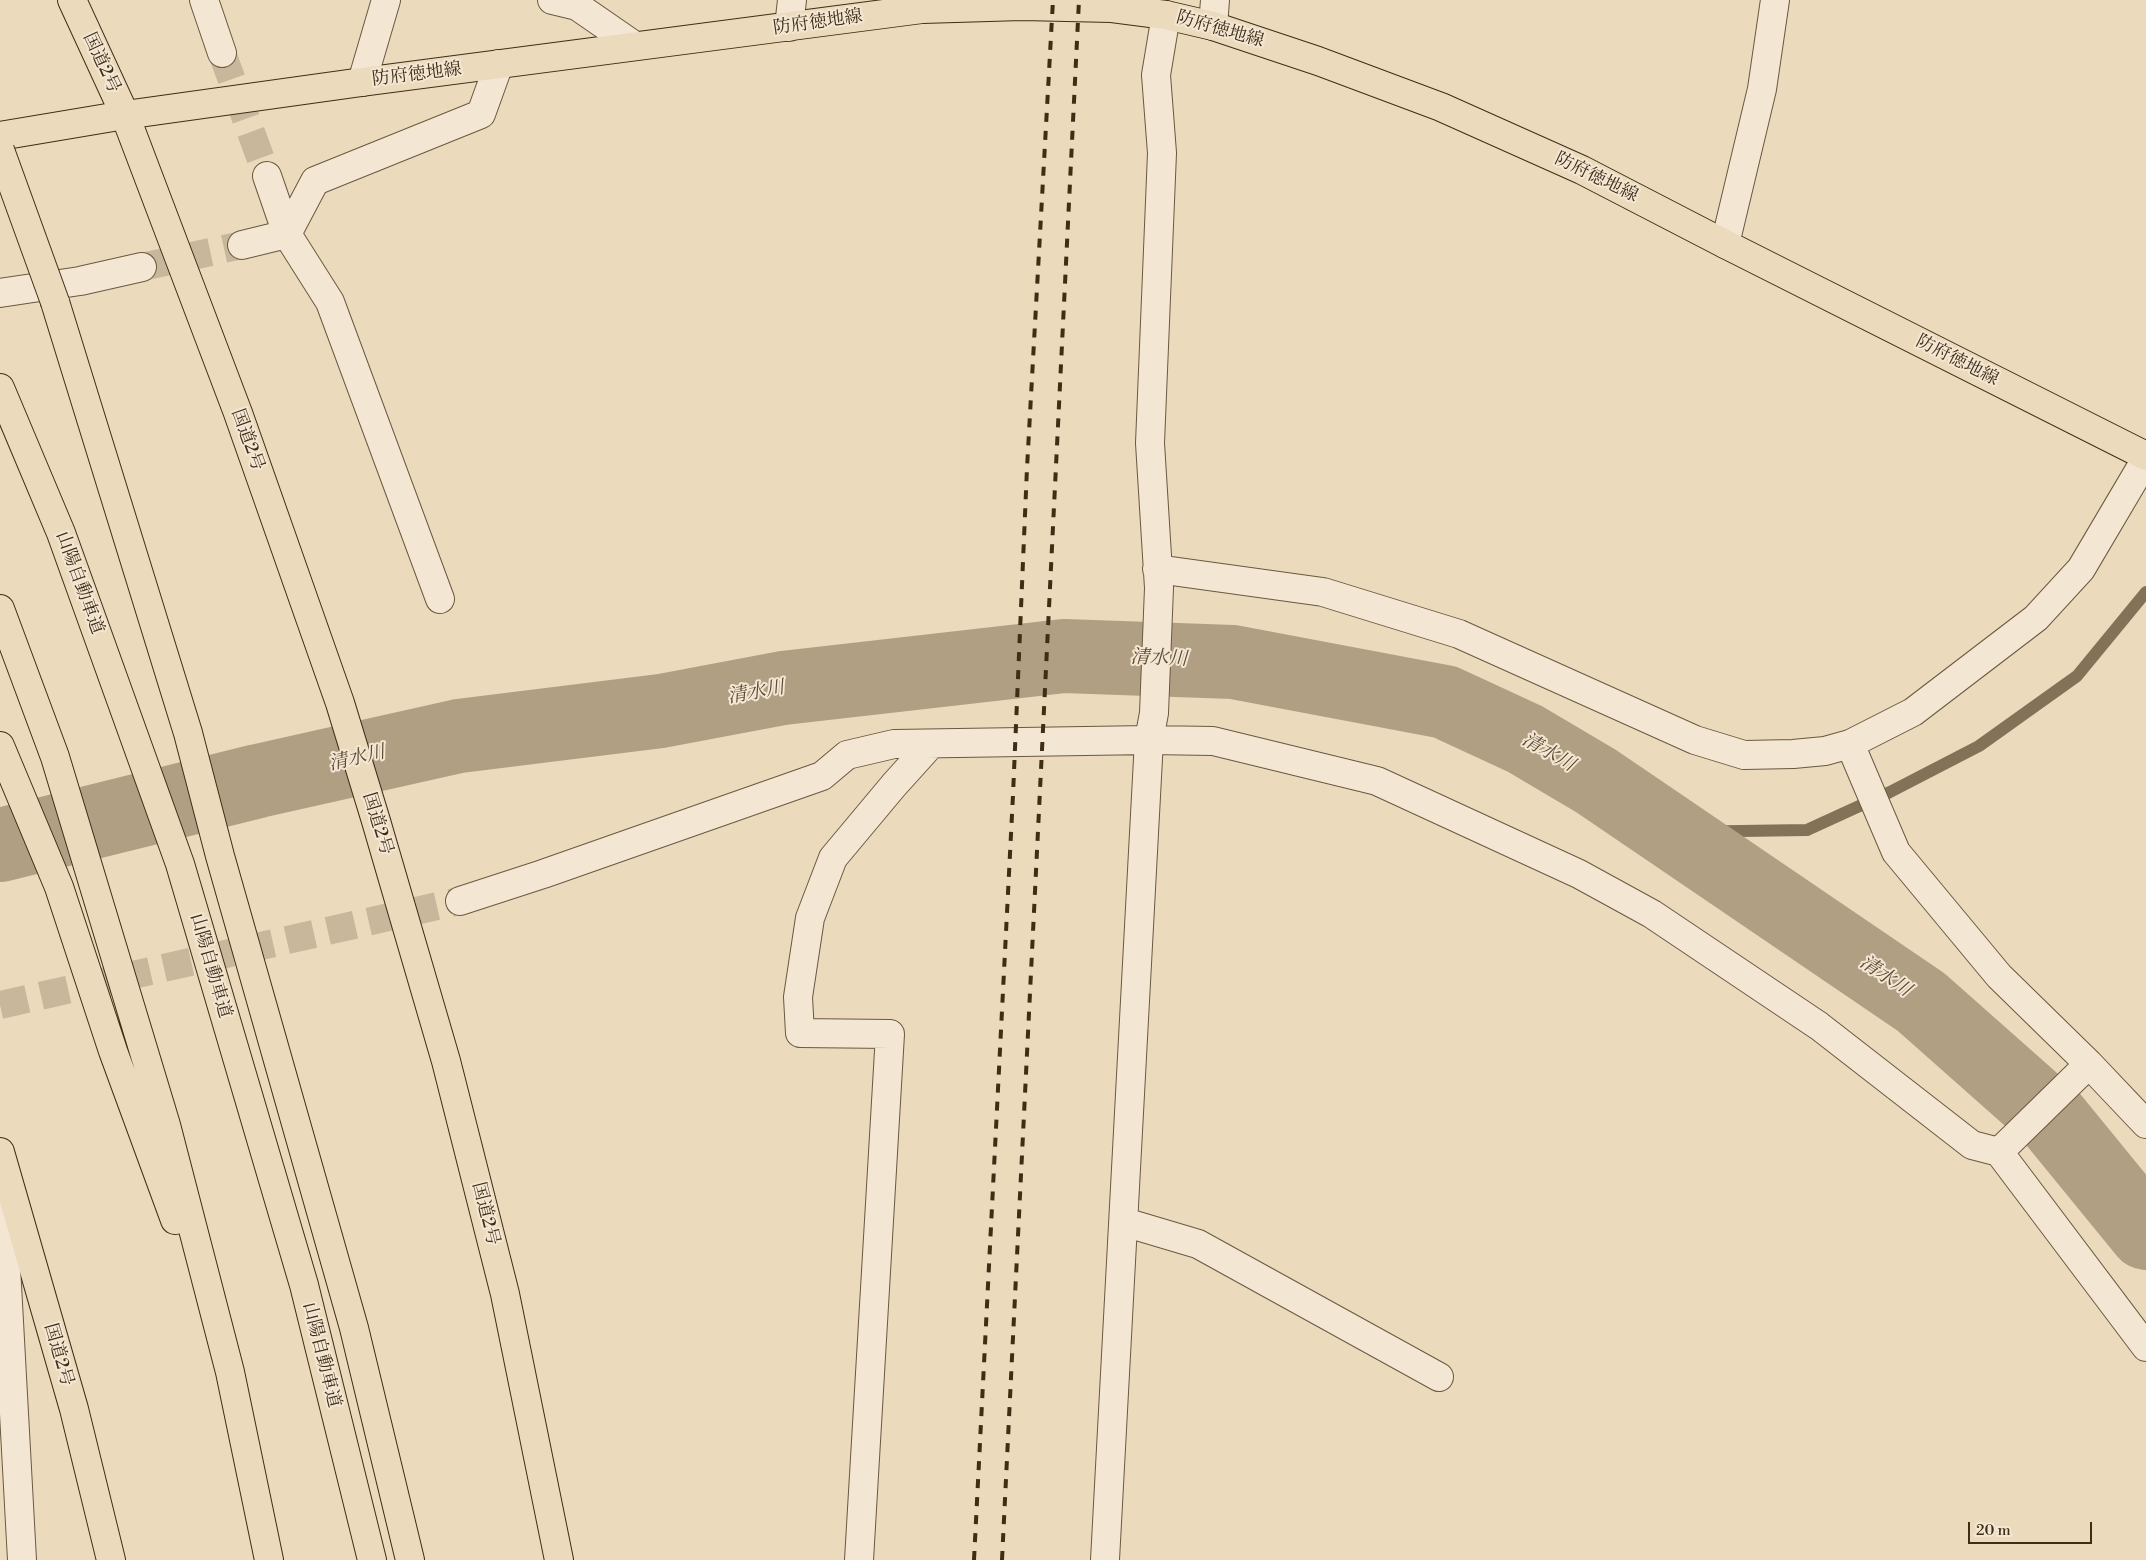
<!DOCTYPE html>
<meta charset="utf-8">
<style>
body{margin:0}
#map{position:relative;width:2146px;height:1560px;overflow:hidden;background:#ecdabd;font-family:"Libre Bodoni",serif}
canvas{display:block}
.scale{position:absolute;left:1968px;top:1522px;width:124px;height:22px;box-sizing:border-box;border:2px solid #3f2d16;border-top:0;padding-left:6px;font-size:15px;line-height:18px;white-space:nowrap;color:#3f2d16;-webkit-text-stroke:4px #f3e7d4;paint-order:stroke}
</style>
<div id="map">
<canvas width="2146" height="1560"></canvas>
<div class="scale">20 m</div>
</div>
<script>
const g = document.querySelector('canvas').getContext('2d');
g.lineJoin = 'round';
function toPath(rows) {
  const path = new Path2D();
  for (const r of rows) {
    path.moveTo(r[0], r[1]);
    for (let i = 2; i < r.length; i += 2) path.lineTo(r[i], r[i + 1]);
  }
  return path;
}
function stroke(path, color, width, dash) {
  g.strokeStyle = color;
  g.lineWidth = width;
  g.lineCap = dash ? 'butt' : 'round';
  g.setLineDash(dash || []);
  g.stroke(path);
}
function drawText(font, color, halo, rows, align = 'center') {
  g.font = font + ' "Libre Bodoni","Noto Serif JP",serif';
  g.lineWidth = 4;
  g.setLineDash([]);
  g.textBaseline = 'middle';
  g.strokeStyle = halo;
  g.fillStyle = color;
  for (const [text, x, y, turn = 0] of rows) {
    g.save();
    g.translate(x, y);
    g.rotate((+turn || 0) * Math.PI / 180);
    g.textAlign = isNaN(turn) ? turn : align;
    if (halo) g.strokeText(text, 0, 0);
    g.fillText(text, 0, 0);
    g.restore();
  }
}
stroke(toPath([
 [1673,832,1807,830,1890,792,1979,746,2077,676,2146,592]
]), '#837158', 12);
stroke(toPath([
 [0,845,258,781,459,736,661,711,783,688,1064,656,1233,662,1445,702,1525,739,1596,781,1921,1002,2052,1118,2146,1233]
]), '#b19f84', 74);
stroke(toPath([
 [222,53,267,176],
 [142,267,242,245],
 [0,1005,460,901]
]), '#c9b79c', 28, [28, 14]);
const minor = toPath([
 [204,0,222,53],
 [552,0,577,6,635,46],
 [1213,26,1215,0],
 [789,27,792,0],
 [362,82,386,0],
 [267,176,287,234,330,302,440,599],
 [1725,244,1762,89,1775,0],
 [242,245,287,234,315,181,481,114,499,64],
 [0,293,80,281,142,267],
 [1157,569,1323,592,1459,634,1695,740,1744,755,1793,754,1825,751,1850,744,1913,712,2036,618,2081,569,2146,459],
 [1850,744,1896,852,1999,976,2089,1064,2146,1124],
 [460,901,543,874,822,776,847,755,894,744,1149,740,1213,741,1377,781,1579,874,1652,914,1819,1026,1972,1145,1999,1152,2146,1347],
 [1999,1152,2089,1064],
 [1,1175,22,1560],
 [1124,1222,1198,1244,1439,1377],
 [859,1560,890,1034,800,1033,798,997,810,918,833,858,894,785,931,744],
 [1105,1560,1149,740,1154,713,1159,588,1150,443,1162,153,1156,75,1166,15]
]);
const major = toPath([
 [0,136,125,115,362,82,922,9,1022,6,1112,8,1166,15,1213,26,1318,61,1441,107,1582,170,1725,244,2146,456]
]);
const highway = toPath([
 [72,0,125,115,238,413,340,703,376,821,446,1061,505,1294,559,1560],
 [55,302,188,733,220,856,354,1328,410,1560],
 [0,388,61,533,180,864,304,1285,372,1560],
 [0,609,55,757,166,1125,230,1372,269,1560],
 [0,746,59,887,113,1051,175,1220],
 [0,1152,74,1409,111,1560]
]);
stroke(minor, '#6a5840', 30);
stroke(major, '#3f2d16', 30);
stroke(highway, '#3f2d16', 30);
stroke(minor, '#f3e7d4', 28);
stroke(major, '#ecdabd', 28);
stroke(highway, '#ecdabd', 28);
stroke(toPath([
 [974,1560,1013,795,1027,468,1053,0],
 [1002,1560,1079,0]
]), '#3f2d16', 4, [9, 9]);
const highwayBridge = toPath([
 [0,150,55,302]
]);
stroke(highwayBridge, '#3f2d16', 30, []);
stroke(highwayBridge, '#ecdabd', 28);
drawText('18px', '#3f2d16', '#f3e7d4', [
 ["防府徳地線",818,23,-8],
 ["防府徳地線",1220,30,16],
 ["国道2号",101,63,65],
 ["防府徳地線",417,75,-7],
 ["防府徳地線",1596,178,26],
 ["防府徳地線",1957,361,27],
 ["国道2号",247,440,70],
 ["山陽自動車道",79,583,70],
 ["国道2号",377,824,73],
 ["山陽自動車道",210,966,74],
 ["国道2号",485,1214,76],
 ["国道2号",58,1355,74],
 ["山陽自動車道",321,1355,76]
]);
drawText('italic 19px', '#5c4a32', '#f3e7d4', [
 ["清水川",1159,659,2],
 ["清水川",756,693,-10],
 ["清水川",1548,753,30],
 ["清水川",357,759,-13],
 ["清水川",1885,977,34]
]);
</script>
